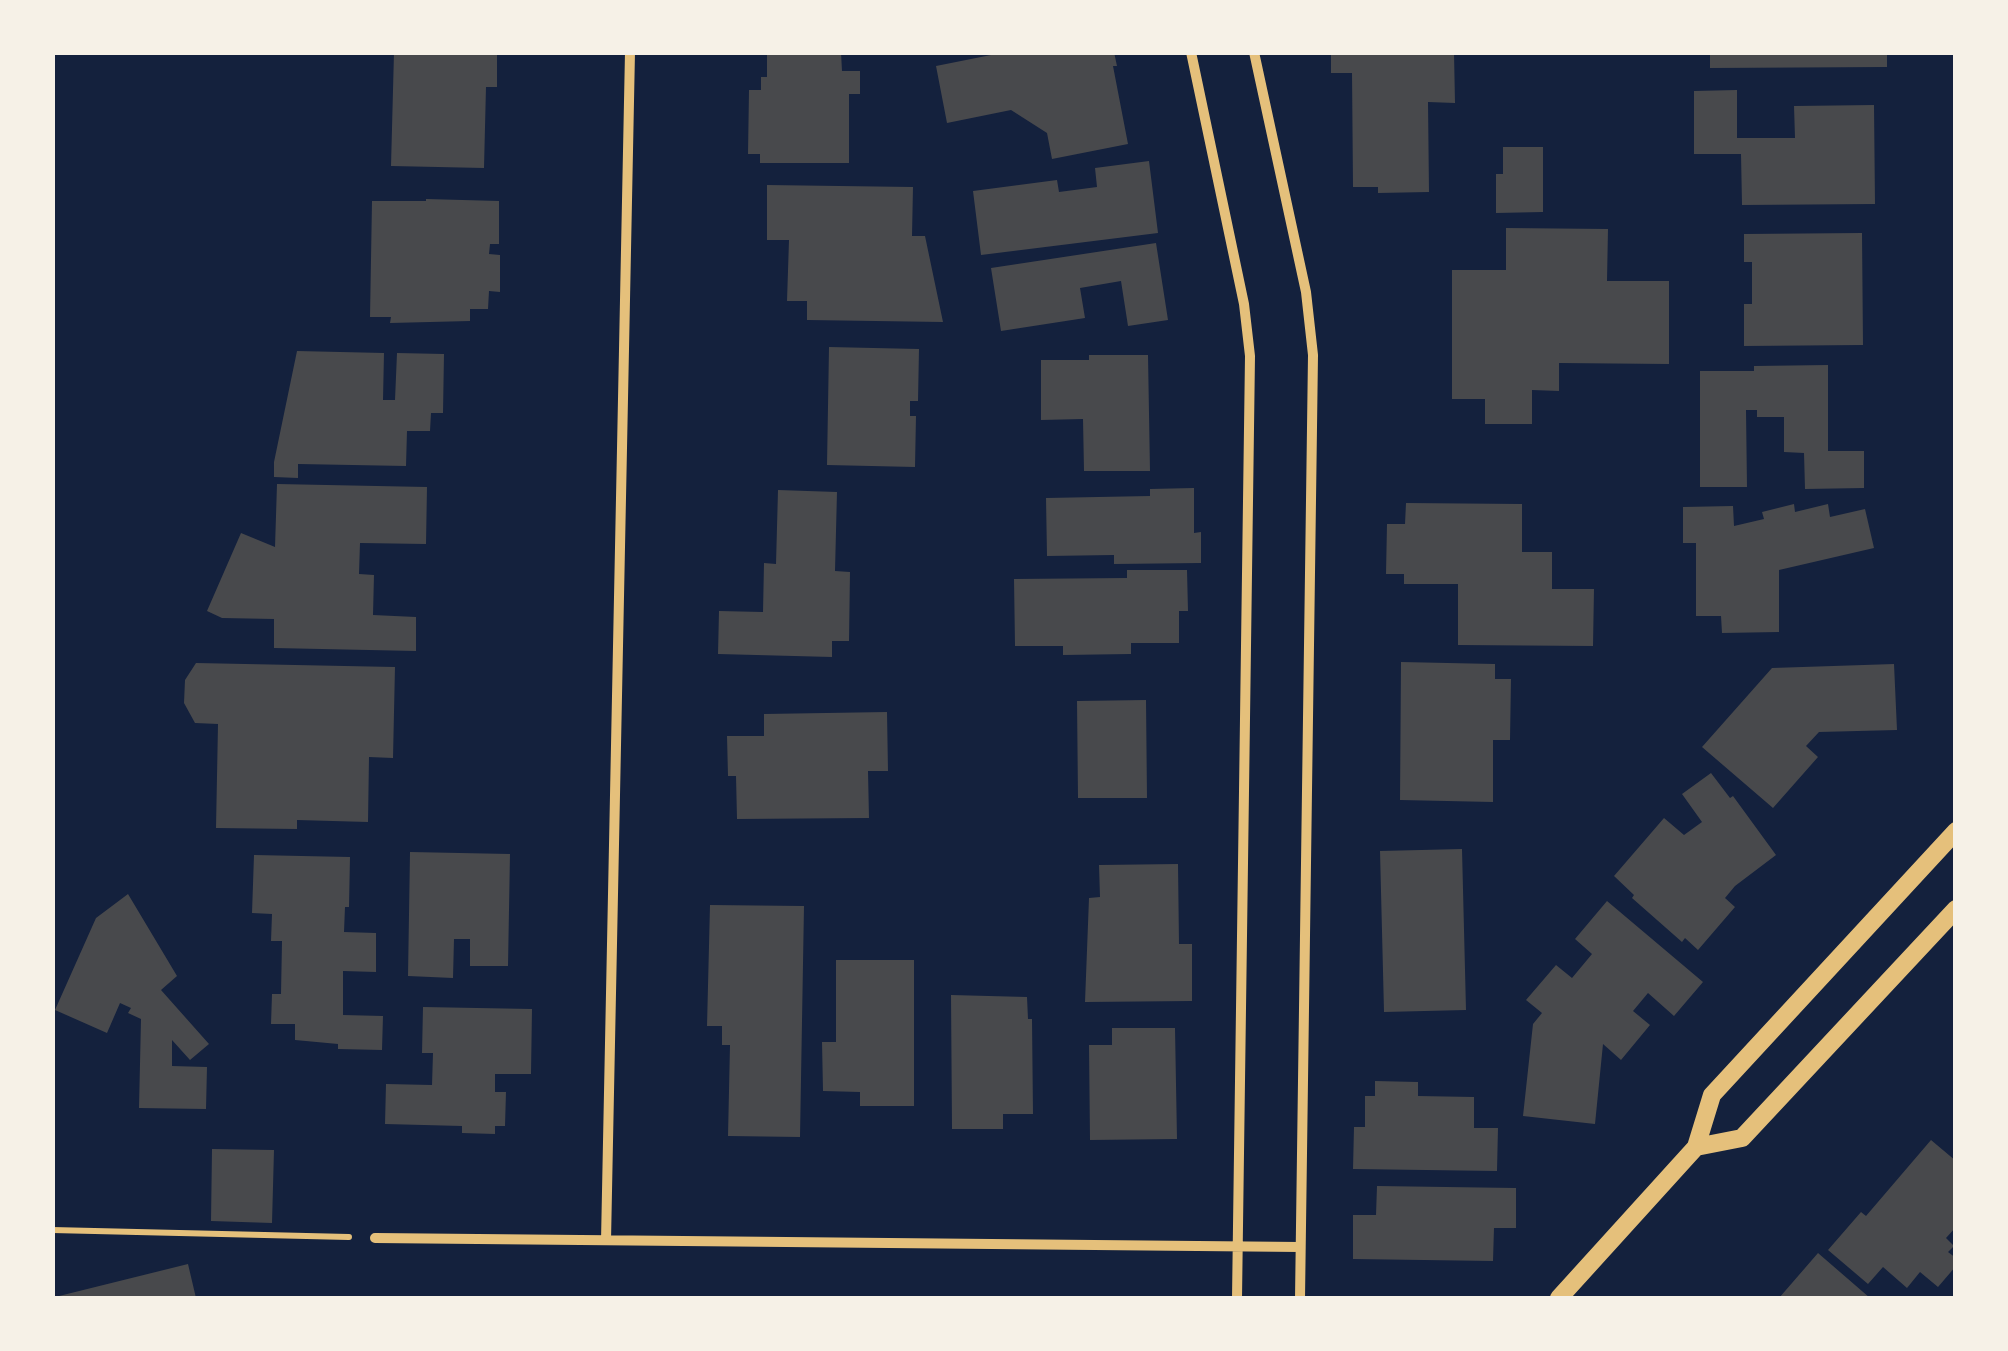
<!DOCTYPE html>
<style>
body{margin:0}
#map{position:relative;width:2008px;height:1351px;overflow:hidden;background:#14213d;font-family:Karla,sans-serif}
canvas{display:block}
.frame{position:absolute;inset:0;border:55px solid #f6f1e7;pointer-events:none}
</style>
<div id="map">
<canvas width="2008" height="1351"></canvas>
<div class="frame"></div>
</div>
<script>
const g = document.querySelector('canvas').getContext('2d');
g.lineJoin = 'round';
function paint(path, color) {
  g.fillStyle = color;
  g.fill(path, 'evenodd');
}
function toPath(rows) {
  const path = new Path2D();
  for (const r of rows) {
    path.moveTo(r[0], r[1]);
    for (let i = 2; i < r.length; i += 2) path.lineTo(r[i], r[i + 1]);
  }
  return path;
}
function stroke(path, color, width, dash) {
  g.strokeStyle = color;
  g.lineWidth = width;
  g.lineCap = dash ? 'butt' : 'round';
  g.setLineDash(dash || []);
  g.stroke(path);
}
paint(toPath([
 [394,52,497,52,497,87,486,87,484,168,391,166],
 [767,52,841,52,842,71,860,71,860,94,849,94,849,163,760,163,760,154,748,154,749,90,761,90,761,77,767,77],
 [1006,52,1114,52,1117,66,1113,66,1128,144,1052,159,1047,133,1011,110,947,123,936,66],
 [1331,52,1454,52,1455,103,1428,102,1429,192,1378,193,1378,187,1353,187,1352,73,1331,73],
 [1710,52,1887,52,1887,67,1710,68],
 [1737,90,1737,138,1795,138,1794,106,1874,105,1875,204,1742,205,1741,154,1694,154,1694,91],
 [1503,147,1543,147,1543,212,1496,213,1496,174,1503,174],
 [1149,161,1158,233,981,255,973,191,1057,180,1059,192,1097,187,1095,168],
 [767,185,913,187,912,236,925,236,943,322,807,320,807,301,787,301,789,240,767,240],
 [426,199,499,201,499,244,490,244,489,254,500,255,500,292,489,291,488,309,470,309,470,321,390,323,391,317,370,317,372,201,426,201],
 [1506,228,1608,229,1607,281,1669,281,1669,364,1559,363,1559,391,1532,390,1532,424,1485,424,1485,399,1452,399,1452,270,1506,270],
 [1862,233,1863,345,1744,346,1744,304,1752,304,1752,262,1744,262,1744,234],
 [1156,243,1168,320,1128,326,1121,281,1080,288,1085,318,1001,331,991,268],
 [829,347,919,349,918,401,910,401,910,416,916,416,915,467,827,465],
 [297,351,384,353,383,400,395,400,397,353,444,354,443,413,431,413,430,431,407,431,406,466,298,464,298,478,274,477,274,462],
 [1089,355,1148,355,1150,471,1084,471,1083,419,1041,420,1041,360,1089,360],
 [1828,365,1828,451,1864,451,1864,488,1805,489,1804,453,1784,452,1784,417,1757,417,1757,410,1746,410,1747,487,1700,487,1700,371,1754,371,1754,366],
 [277,484,427,487,426,544,360,543,359,574,374,575,373,615,416,617,416,651,274,648,274,619,222,618,207,611,241,533,275,547],
 [1194,488,1194,533,1201,532,1201,563,1114,564,1114,555,1047,556,1046,498,1150,496,1150,489],
 [778,490,837,492,835,571,850,572,849,641,832,641,832,657,718,654,719,611,763,612,764,563,776,564],
 [1406,503,1522,504,1522,552,1552,552,1552,589,1594,589,1593,646,1458,645,1458,584,1404,584,1404,574,1386,574,1387,524,1405,524],
 [1794,504,1795,512,1828,504,1830,517,1865,509,1874,548,1779,570,1779,632,1722,633,1721,616,1696,616,1696,543,1683,543,1683,507,1733,506,1734,526,1764,519,1762,512],
 [1127,570,1187,570,1188,611,1179,611,1179,643,1131,643,1131,654,1063,655,1063,646,1015,646,1014,579,1127,578],
 [1401,662,1495,664,1495,679,1511,679,1510,740,1493,740,1493,802,1400,800],
 [196,663,395,667,393,758,369,757,368,822,297,820,297,829,216,828,218,724,195,723,184,703,185,680],
 [1894,664,1897,730,1819,732,1806,746,1818,757,1773,808,1702,747,1772,668],
 [1146,700,1147,798,1078,798,1077,701],
 [887,712,888,771,868,771,869,818,737,819,736,776,728,776,727,736,764,736,764,714],
 [1711,773,1730,798,1733,796,1776,855,1735,886,1725,898,1735,907,1698,950,1685,938,1682,942,1632,898,1634,895,1614,876,1664,818,1684,835,1702,822,1682,794],
 [1462,849,1466,1010,1384,1012,1380,851],
 [410,852,510,854,508,966,470,966,470,939,454,939,453,978,408,976],
 [254,855,350,857,349,907,345,907,344,932,376,933,376,972,343,971,343,1015,383,1016,382,1050,338,1049,338,1044,295,1040,295,1024,271,1024,272,994,281,994,282,941,271,941,272,914,252,913],
 [1178,864,1179,944,1192,944,1192,1001,1085,1002,1089,898,1100,897,1099,865],
 [128,894,177,976,161,990,209,1044,190,1060,172,1040,172,1066,207,1067,206,1109,139,1108,141,1019,128,1013,131,1008,120,1003,107,1033,55,1010,96,918],
 [1607,901,1703,982,1674,1016,1648,993,1633,1011,1650,1025,1621,1060,1603,1044,1595,1124,1523,1116,1533,1024,1542,1013,1526,1000,1556,965,1572,978,1592,954,1575,939],
 [710,905,804,906,800,1137,728,1136,730,1045,722,1045,722,1026,707,1026],
 [836,960,914,960,914,1106,860,1106,860,1092,823,1091,822,1042,836,1042],
 [951,995,1027,997,1028,1019,1032,1019,1033,1114,1003,1114,1003,1129,952,1129],
 [423,1007,532,1009,531,1074,495,1074,495,1092,506,1092,505,1126,495,1126,495,1134,462,1133,462,1126,385,1124,386,1084,432,1085,433,1053,422,1053],
 [1112,1028,1175,1028,1177,1139,1090,1140,1089,1045,1112,1045],
 [1375,1081,1418,1082,1418,1096,1474,1097,1474,1128,1498,1128,1497,1171,1353,1169,1354,1127,1365,1127,1365,1096,1375,1096],
 [1931,1140,1956,1161,1956,1227,1946,1238,1954,1246,1948,1252,1956,1258,1956,1266,1938,1287,1920,1272,1907,1288,1883,1267,1868,1284,1828,1250,1861,1212,1866,1216],
 [212,1149,274,1150,272,1223,211,1221],
 [1377,1186,1516,1188,1516,1228,1494,1228,1493,1261,1353,1259,1353,1215,1376,1215],
 [1818,1253,1870,1298,1779,1298],
 [188,1264,196,1298,55,1298,55,1297]
]), '#48494c');
stroke(toPath([
 [52,1230,349,1237]
]), '#e5c07b', 6);
stroke(toPath([
 [1191,52,1244,304,1250,356,1237,1298],
 [1254,52,1306,292,1313,355,1300,1298],
 [375,1238,1300,1247],
 [606,1240,630,52]
]), '#e5c07b', 10);
stroke(toPath([
 [1696,1147,1742,1138,1956,909],
 [1559,1298,1696,1147,1712,1095,1956,831]
]), '#e5c07b', 18);
</script>
